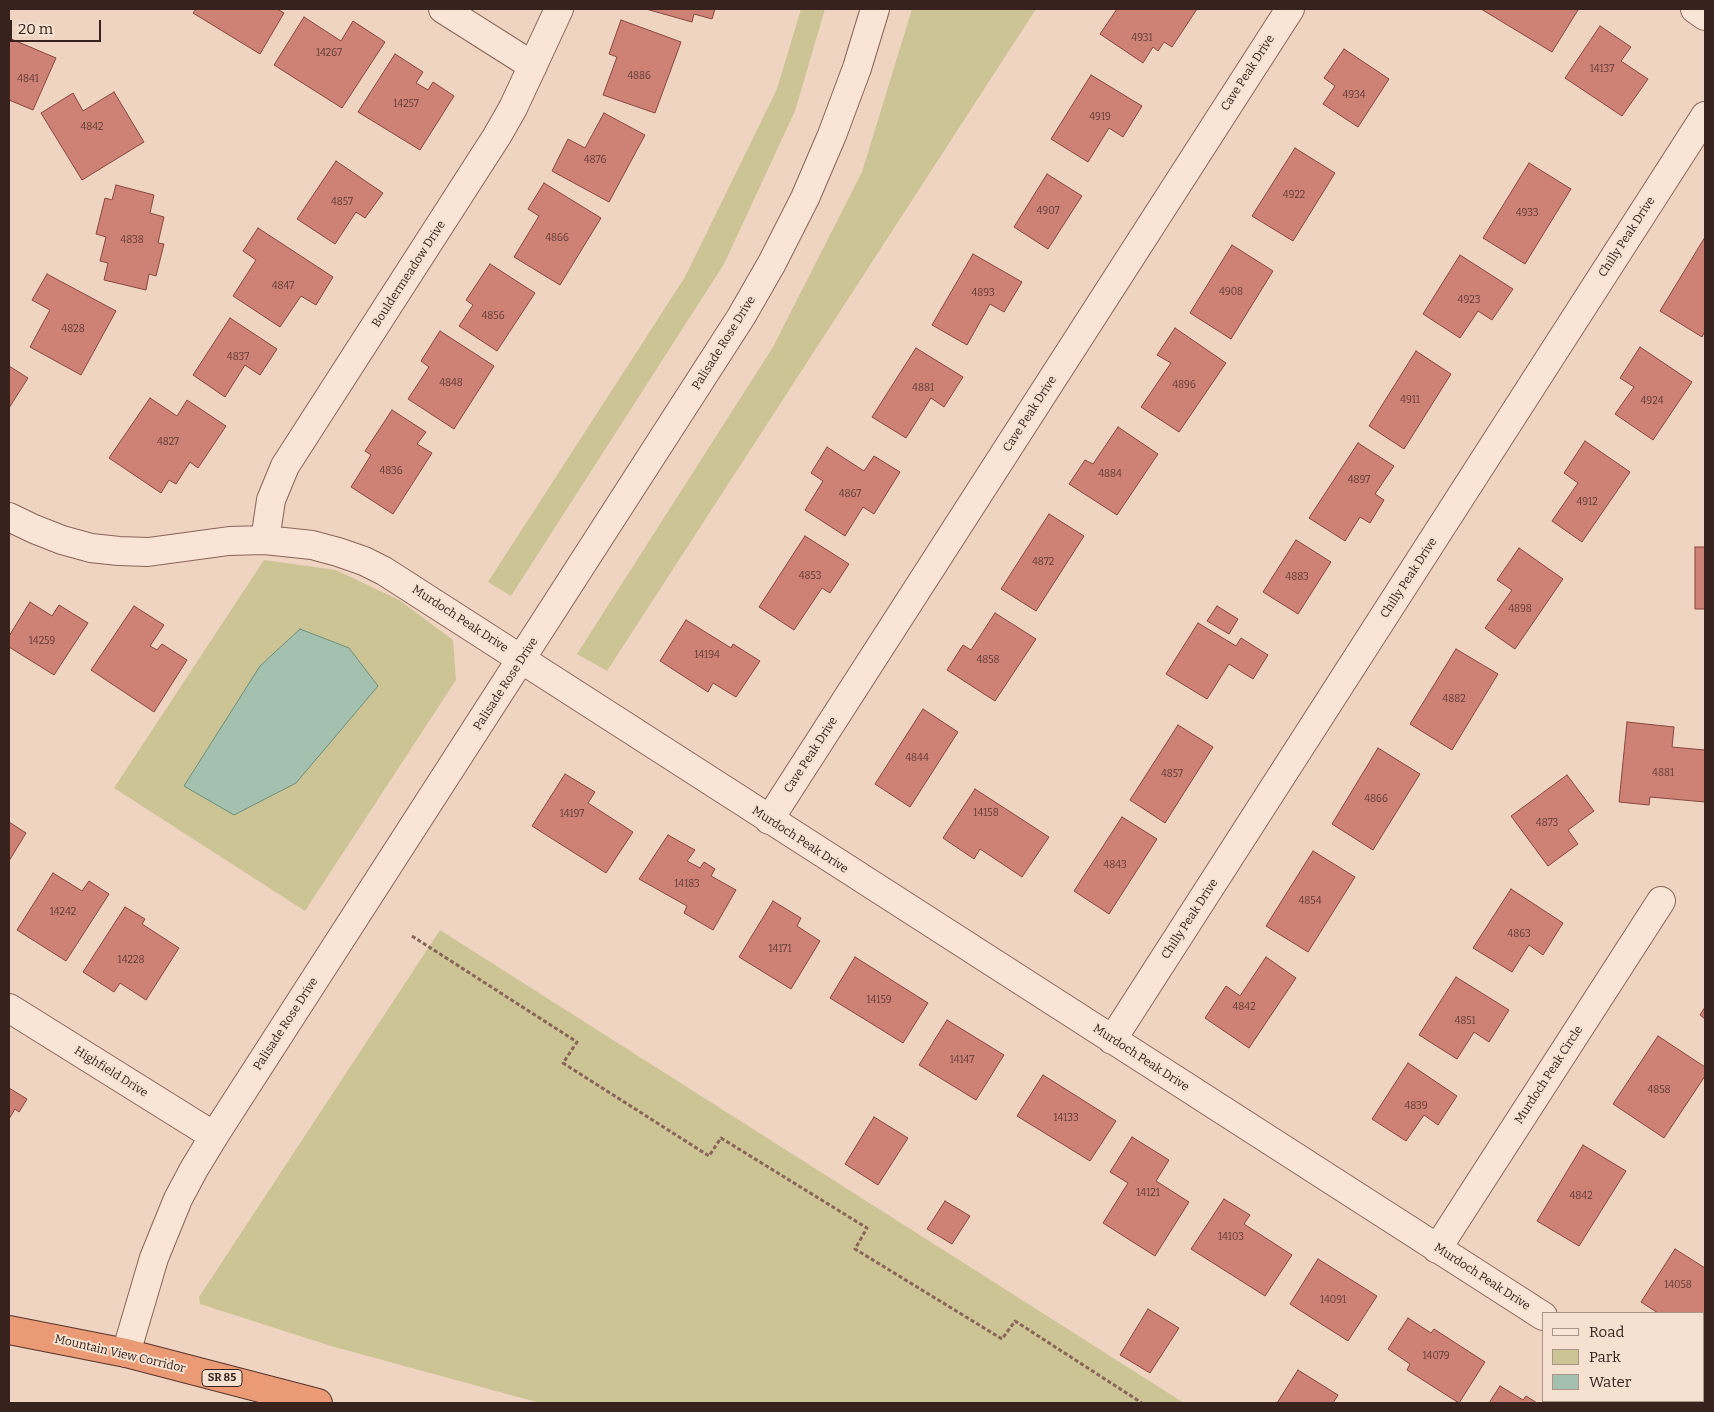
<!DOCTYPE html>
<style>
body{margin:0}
#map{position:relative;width:1714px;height:1412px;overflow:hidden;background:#efd4c2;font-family:Bitter,serif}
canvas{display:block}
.frame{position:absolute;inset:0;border:10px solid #38221d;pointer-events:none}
.legend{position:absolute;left:1542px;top:1312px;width:162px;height:90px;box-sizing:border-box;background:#f6e1d1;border:1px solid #aa9589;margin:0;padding:6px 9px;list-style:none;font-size:15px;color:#38221d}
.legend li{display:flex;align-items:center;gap:10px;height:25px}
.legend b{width:25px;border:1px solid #aa9589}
.scale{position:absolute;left:10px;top:20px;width:91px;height:22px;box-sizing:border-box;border:2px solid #38221d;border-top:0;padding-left:6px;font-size:15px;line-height:18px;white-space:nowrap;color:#38221d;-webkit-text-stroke:4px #f6e1d1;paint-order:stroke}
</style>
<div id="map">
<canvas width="1714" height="1412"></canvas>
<div class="frame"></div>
<ul class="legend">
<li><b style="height:6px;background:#f9e4d5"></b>Road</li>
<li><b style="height:14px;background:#cdc495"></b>Park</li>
<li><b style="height:14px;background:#a4c1b0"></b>Water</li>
</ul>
<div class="scale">20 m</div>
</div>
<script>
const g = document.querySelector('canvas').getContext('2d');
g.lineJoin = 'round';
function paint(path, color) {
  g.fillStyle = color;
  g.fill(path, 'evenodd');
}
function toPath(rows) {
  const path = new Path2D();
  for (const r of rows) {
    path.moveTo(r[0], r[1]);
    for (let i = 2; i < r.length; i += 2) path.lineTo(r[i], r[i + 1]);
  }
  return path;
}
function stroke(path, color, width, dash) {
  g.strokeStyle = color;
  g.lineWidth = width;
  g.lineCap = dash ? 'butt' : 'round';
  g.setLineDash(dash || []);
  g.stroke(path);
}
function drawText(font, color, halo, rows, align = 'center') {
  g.font = font + ' Bitter,serif';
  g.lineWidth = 4;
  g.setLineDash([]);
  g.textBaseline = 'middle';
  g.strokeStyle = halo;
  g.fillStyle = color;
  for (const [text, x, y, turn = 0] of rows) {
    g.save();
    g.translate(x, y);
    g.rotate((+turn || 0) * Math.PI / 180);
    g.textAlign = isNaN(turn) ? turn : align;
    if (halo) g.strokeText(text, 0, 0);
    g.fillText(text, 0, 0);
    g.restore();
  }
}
paint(toPath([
 [801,9,825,9,795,111,724,264,511,596,488,582,685,277,777,89],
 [912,9,1036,9,607,671,577,654,773,347,862,172],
 [264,560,336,570,399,600,453,640,456,680,305,911,114,788],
 [440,930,1184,1403,540,1403,331,1346,200,1304,199,1297]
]), '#cdc495');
const water = toPath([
 [300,629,349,648,378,686,296,783,234,815,184,786,260,666,300,629]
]);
paint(water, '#a4c1b0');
stroke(water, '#6b907c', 1);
const building = toPath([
 [196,9,277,9,284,13,260,54,193,13,196,9],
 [646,9,715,9,712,19,694,14,692,22,646,9],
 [1117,9,1197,9,1172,47,1164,42,1158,51,1153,47,1143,63,1100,34,1117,9],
 [1481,9,1576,9,1578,10,1552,52,1481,9],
 [304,17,341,41,353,21,385,42,342,108,274,65,304,17],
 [621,20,681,42,655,113,603,95,617,57,609,54,621,20],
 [1600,26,1631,47,1621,61,1648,79,1622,116,1565,78,1600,26],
 [9,38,56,58,33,110,9,100,9,38],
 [1344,49,1389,79,1358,127,1323,104,1335,86,1324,78,1344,49],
 [395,54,423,72,416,83,428,90,433,82,454,96,420,150,358,112,395,54],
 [1091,75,1142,106,1123,137,1109,128,1088,162,1051,139,1091,75],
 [114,92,144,142,82,180,41,113,73,93,83,111,114,92],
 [604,113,645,135,609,202,552,171,568,139,585,148,604,113],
 [1295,148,1335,173,1293,241,1252,216,1295,148],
 [336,161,383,193,365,218,356,212,335,244,297,219,336,161],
 [1529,163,1571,189,1525,264,1483,238,1529,163],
 [1047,174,1082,196,1048,249,1014,227,1047,174],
 [544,183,601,218,560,285,514,257,539,216,528,209,544,183],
 [116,185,154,195,150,213,164,217,158,243,164,244,156,276,149,274,146,290,104,280,108,263,100,261,106,237,96,234,105,198,112,200,116,185],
 [258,228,333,277,316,305,301,296,280,327,233,296,256,260,243,251,258,228],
 [1705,237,1705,331,1702,337,1660,311,1705,237],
 [1232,245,1273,271,1231,339,1190,313,1232,245],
 [973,254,1022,282,1004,312,990,304,967,345,932,325,973,254],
 [1460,255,1513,289,1492,320,1478,311,1460,338,1423,314,1460,255],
 [490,264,535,293,497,351,459,326,473,305,466,300,490,264],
 [47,274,116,311,81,375,30,347,50,310,32,300,47,274],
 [230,318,277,349,260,375,245,365,225,397,193,375,230,318],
 [1175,328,1226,363,1179,432,1141,407,1171,363,1157,355,1175,328],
 [440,331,494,366,454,429,408,399,429,367,421,361,440,331],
 [1640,347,1692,382,1653,440,1615,414,1634,387,1620,378,1640,347],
 [916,348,963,377,944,407,931,398,906,438,872,417,916,348],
 [1416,351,1451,374,1404,449,1369,426,1416,351],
 [9,366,28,378,9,408,9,366],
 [150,398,177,416,187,400,226,426,198,468,190,462,176,484,169,480,161,493,109,458,150,398],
 [392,410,426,432,417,444,432,453,393,514,351,487,371,455,365,451,392,410],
 [1118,427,1158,454,1117,515,1069,484,1085,460,1093,464,1118,427],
 [1585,441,1630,472,1582,542,1552,521,1578,483,1564,473,1585,441],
 [1358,443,1394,466,1375,494,1384,500,1370,523,1360,517,1345,541,1309,518,1358,443],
 [827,447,864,471,874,456,900,472,874,514,863,507,845,536,805,510,823,481,811,473,827,447],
 [1049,514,1084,536,1036,611,1001,589,1049,514],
 [805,536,849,564,830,593,822,588,794,630,759,607,805,536],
 [1296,540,1331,562,1298,614,1263,592,1296,540],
 [1695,547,1705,547,1705,609,1695,609,1695,547],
 [1519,548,1563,579,1515,649,1485,628,1512,590,1497,580,1519,548],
 [30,602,52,616,59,605,88,623,54,675,9,647,9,636,30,602],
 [134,606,164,625,150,646,157,650,162,644,187,660,154,712,91,670,134,606],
 [1217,606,1238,619,1229,634,1207,621,1217,606],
 [995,613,1036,639,995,701,947,670,963,645,971,650,995,613],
 [686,620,731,648,733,644,760,661,736,697,713,683,708,692,660,661,686,620],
 [1198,623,1236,646,1241,638,1268,655,1253,679,1229,664,1207,699,1166,674,1198,623],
 [1456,649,1498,674,1452,750,1410,724,1456,649],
 [923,709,958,732,910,807,875,784,923,709],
 [1627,722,1674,727,1672,747,1705,750,1705,802,1650,797,1649,805,1619,802,1627,722],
 [1178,725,1213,747,1165,823,1130,800,1178,725],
 [1378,748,1420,774,1373,850,1332,824,1378,748],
 [565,774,595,792,588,803,633,832,606,873,532,826,565,774],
 [1567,775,1594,811,1568,830,1578,844,1548,866,1511,816,1567,775],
 [975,789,1049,837,1022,877,980,849,974,859,943,838,975,789],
 [1122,817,1157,839,1109,914,1074,891,1122,817],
 [9,822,26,833,9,861,9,822],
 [668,835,695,850,687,861,700,868,704,862,715,869,711,876,736,890,713,930,684,913,687,906,639,879,668,835],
 [1313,851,1355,877,1308,952,1266,926,1313,851],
 [53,873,82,891,89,881,109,894,66,961,17,930,53,873],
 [1511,889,1563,923,1543,955,1529,945,1512,972,1473,948,1511,889],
 [773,901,801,918,797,926,820,941,791,989,739,957,773,901],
 [125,907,145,919,142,924,179,948,146,1000,120,983,114,992,83,972,125,907],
 [855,957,928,1003,903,1043,830,998,855,957],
 [1266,957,1296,978,1249,1048,1205,1018,1226,986,1240,996,1266,957],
 [1456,977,1509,1010,1489,1042,1474,1032,1457,1059,1419,1035,1456,977],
 [1705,1007,1705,1019,1700,1015,1705,1007],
 [947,1020,1004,1055,976,1100,919,1065,947,1020],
 [1658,1036,1705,1067,1705,1076,1664,1138,1613,1104,1658,1036],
 [1408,1063,1457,1096,1438,1125,1424,1115,1406,1141,1372,1119,1408,1063],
 [1043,1075,1116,1121,1090,1161,1017,1116,1043,1075],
 [9,1088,27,1099,19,1112,15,1109,9,1119,9,1088],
 [874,1117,908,1138,878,1185,845,1164,874,1117],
 [1132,1137,1169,1160,1156,1181,1189,1202,1155,1256,1103,1223,1128,1183,1110,1172,1132,1137],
 [1583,1145,1626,1171,1579,1246,1537,1221,1583,1145],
 [1224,1199,1250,1215,1244,1224,1292,1255,1265,1296,1191,1249,1224,1199],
 [945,1201,970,1216,952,1244,927,1229,945,1201],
 [1675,1249,1705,1268,1705,1320,1703,1324,1703,1313,1658,1313,1641,1302,1675,1249],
 [1318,1259,1377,1296,1348,1341,1290,1304,1318,1259],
 [1148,1309,1179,1328,1150,1373,1120,1355,1148,1309],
 [1408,1318,1431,1333,1434,1329,1485,1362,1459,1403,1407,1370,1410,1364,1388,1349,1408,1318],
 [1298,1370,1338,1395,1333,1403,1277,1403,1298,1370],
 [1500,1386,1523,1400,1526,1396,1537,1403,1489,1403,1500,1386]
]);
paint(building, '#ce8276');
stroke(building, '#89463e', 1);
const minor = toPath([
 [443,9,533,66],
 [1695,9,1705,16],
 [9,517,34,529,62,540,91,548,119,551,148,552,229,541,265,540,312,545,338,552,364,561,384,571,1543,1316],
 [265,540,271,500,285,466,497,136,513,108,559,9],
 [769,820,1290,9],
 [9,1008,214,1136],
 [1112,1040,1705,116],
 [1437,1249,1661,901],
 [1674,1401,1678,1403]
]);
const tertiary = toPath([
 [126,1353,154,1258,178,1199,194,1169,214,1136,741,317,772,263,805,198,832,135,857,68,875,9]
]);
const trunk = toPath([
 [9,1330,126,1353,318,1403]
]);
stroke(minor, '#896458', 30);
stroke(tertiary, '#896458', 30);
stroke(trunk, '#57342d', 30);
stroke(toPath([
 [412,936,577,1042,563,1063,709,1156,721,1138,867,1228,855,1249,1002,1339,1015,1321,1142,1403]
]), '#896458', 3, [4, 2.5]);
stroke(minor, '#f9e4d5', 28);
stroke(tertiary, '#f9e4d5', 28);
stroke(trunk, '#ea9a74', 28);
drawText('10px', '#5e3a33', null, [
 ["4931",1142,38],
 ["14267",329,53],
 ["14137",1602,69],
 ["4886",639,76],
 ["4841",28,79],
 ["4934",1354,95],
 ["14257",406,104],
 ["4919",1100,117],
 ["4842",92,127],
 ["4876",595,160],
 ["4922",1294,195],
 ["4857",342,202],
 ["4907",1048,211],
 ["4933",1527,213],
 ["4866",557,238],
 ["4838",132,240],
 ["4847",283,286],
 ["4908",1231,292],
 ["4893",983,293],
 ["4923",1469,300],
 ["4856",493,316],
 ["4828",73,329],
 ["4837",238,357],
 ["4848",451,383],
 ["4896",1184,385],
 ["4881",923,388],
 ["4911",1410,400],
 ["4924",1652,401],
 ["4827",168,442],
 ["4836",391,471],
 ["4884",1110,474],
 ["4897",1359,480],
 ["4867",850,494],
 ["4912",1587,502],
 ["4872",1043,562],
 ["4853",810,576],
 ["4883",1297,577],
 ["4898",1520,609],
 ["14259",42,641],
 ["14194",707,655],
 ["4858",988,660],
 ["4882",1454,699],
 ["4844",917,758],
 ["4881",1663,773],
 ["4857",1172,774],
 ["4866",1376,799],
 ["14158",986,813],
 ["14197",572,814],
 ["4873",1547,823],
 ["4843",1115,865],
 ["14183",687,884],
 ["4854",1310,901],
 ["14242",63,912],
 ["4863",1519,934],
 ["14171",780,949],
 ["14228",131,960],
 ["14159",879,1000],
 ["4842",1244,1007],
 ["4851",1465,1021],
 ["14147",962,1060],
 ["4858",1659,1090],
 ["4839",1416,1106],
 ["14133",1066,1118],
 ["14121",1148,1193],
 ["4842",1581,1196],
 ["14103",1231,1237],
 ["14058",1678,1285],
 ["14091",1333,1300],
 ["14079",1436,1356]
]);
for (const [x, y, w] of [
 [222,1378,40]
]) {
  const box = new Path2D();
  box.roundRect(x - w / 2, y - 8.5, w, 17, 4);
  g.fillStyle = '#f6e1d1';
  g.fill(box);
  stroke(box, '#38221d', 1);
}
drawText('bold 11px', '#38221d', null, [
 ["SR 85",222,1378]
]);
drawText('12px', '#38221d', '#f6e1d1', [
 ["Cave Peak Drive",1248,73,-57],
 ["Chilly Peak Drive",1627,237,-57],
 ["Bouldermeadow Drive",409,274,-57],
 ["Palisade Rose Drive",724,343,-58],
 ["Cave Peak Drive",1030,414,-57],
 ["Chilly Peak Drive",1409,578,-57],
 ["Murdoch Peak Drive",460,619,33],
 ["Palisade Rose Drive",506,684,-57],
 ["Cave Peak Drive",811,755,-57],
 ["Murdoch Peak Drive",800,840,33],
 ["Chilly Peak Drive",1190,919,-57],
 ["Palisade Rose Drive",286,1024,-57],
 ["Murdoch Peak Drive",1141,1058,33],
 ["Highfield Drive",111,1072,32],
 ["Murdoch Peak Circle",1549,1075,-57],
 ["Murdoch Peak Drive",1482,1277,33],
 ["Mountain View Corridor",120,1354,13]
]);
</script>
